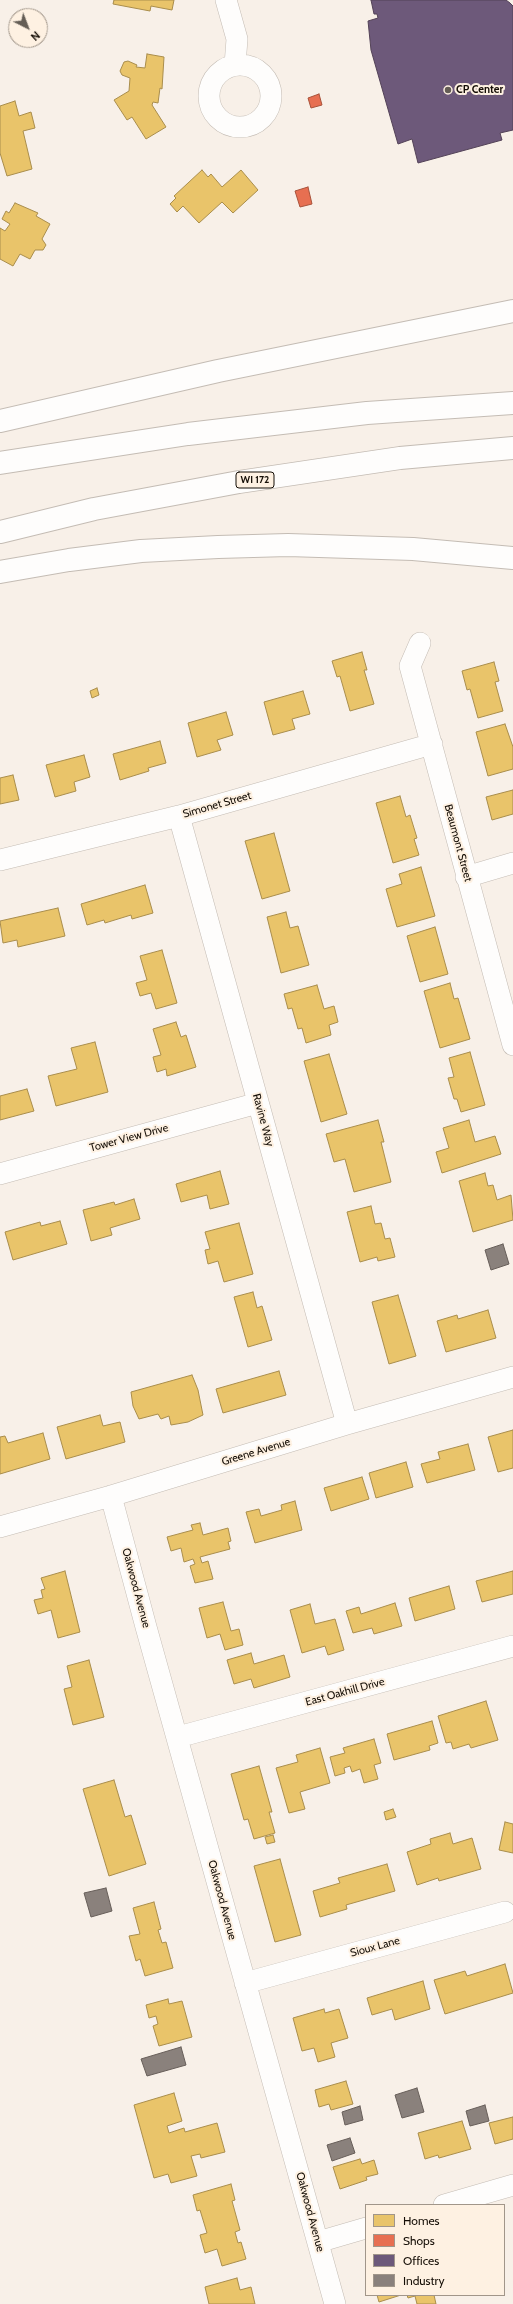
<!DOCTYPE html>
<style>
body{margin:0}
#map{position:relative;width:513px;height:2304px;overflow:hidden;background:#f8f0e8;font-family:Cabin,sans-serif}
canvas{display:block}
.legend{position:absolute;left:365px;top:2204px;width:140px;height:92px;box-sizing:border-box;background:#fef1e2;border:1px solid #a1968a;margin:0;padding:5px 7px;list-style:none;font-size:12px;color:#150e06}
.legend li{display:flex;align-items:center;gap:8px;height:20px}
.legend b{width:20px;border:1px solid #a1968a}
.north{position:absolute;left:8px;top:8px;width:40px;height:40px;box-sizing:border-box;background:#fef1e2;border:1px solid #a1968a;border-radius:50%;rotate:138deg;font-size:11px;font-weight:700;line-height:16px;text-align:center;color:#150e06}
.north::after{content:'';display:block;margin:auto;width:14px;height:18px;background:#645d55;clip-path:polygon(50% 0,100% 100%,50% 72%,0 100%)}
</style>
<div id="map">
<canvas width="513" height="2304"></canvas>
<ul class="legend">
<li><b style="height:11px;background:#e9c46a"></b>Homes</li>
<li><b style="height:11px;background:#e76f51"></b>Shops</li>
<li><b style="height:11px;background:#6d597a"></b>Offices</li>
<li><b style="height:11px;background:#8a817c"></b>Industry</li>
</ul>
<div class="north">N</div>
</div>
<script>
const g = document.querySelector('canvas').getContext('2d');
g.lineJoin = 'round';
function paint(path, color) {
  g.fillStyle = color;
  g.fill(path, 'evenodd');
}
function toPath(rows) {
  const path = new Path2D();
  for (const r of rows) {
    if (r.length === 3) {
      path.moveTo(r[0] + r[2], r[1]);
      path.arc(r[0], r[1], r[2], 0, 2 * Math.PI);
      continue;
    }
    path.moveTo(r[0], r[1]);
    for (let i = 2; i < r.length; i += 2) path.lineTo(r[i], r[i + 1]);
  }
  return path;
}
function stroke(path, color, width, dash) {
  g.strokeStyle = color;
  g.lineWidth = width;
  g.lineCap = dash ? 'butt' : 'round';
  g.setLineDash(dash || []);
  g.stroke(path);
}
function drawText(font, color, halo, rows, align = 'center') {
  g.font = font + ' Cabin,sans-serif';
  g.lineWidth = 4;
  g.setLineDash([]);
  g.textBaseline = 'middle';
  g.strokeStyle = halo;
  g.fillStyle = color;
  for (const [text, x, y, turn = 0] of rows) {
    g.save();
    g.translate(x, y);
    g.rotate((+turn || 0) * Math.PI / 180);
    g.textAlign = isNaN(turn) ? turn : align;
    if (halo) g.strokeText(text, 0, 0);
    g.fillText(text, 0, 0);
    g.restore();
  }
}
const homes = toPath([
 [114,0,174,0,172,10,151,6,150,11,113,4,114,0],
 [147,54,164,57,162,89,160,88,158,103,153,102,152,105,166,127,146,139,132,117,127,120,114,100,129,91,130,78,122,75,120,71,124,62,128,61,137,65,136,67,145,68,147,54],
 [15,101,19,116,31,112,35,128,23,131,32,169,7,176,0,153,0,106,15,101],
 [202,170,208,177,211,174,222,187,241,170,258,190,233,213,222,202,199,223,183,206,177,212,170,204,176,198,174,196,202,170],
 [15,203,38,213,36,216,50,224,42,239,46,245,43,250,35,250,30,259,20,254,13,266,0,259,0,228,5,231,10,224,2,219,6,211,9,213,15,203],
 [362,652,367,670,364,670,374,704,350,711,340,676,337,677,332,661,362,652],
 [494,662,499,681,495,682,503,711,478,718,470,689,467,690,462,671,494,662],
 [97,688,99,695,92,698,90,691,97,688],
 [303,691,310,714,292,719,295,729,273,735,264,702,303,691],
 [226,712,233,735,217,740,221,750,197,757,188,723,226,712],
 [505,724,513,747,513,769,488,776,476,732,505,724],
 [160,741,166,763,148,768,149,771,120,780,113,754,160,741],
 [84,755,90,777,74,782,76,791,55,797,46,765,84,755],
 [13,775,19,800,0,804,0,778,13,775],
 [513,790,513,814,492,820,486,797,513,790],
 [400,796,406,817,410,815,417,838,414,839,419,855,393,863,376,803,400,796],
 [274,833,290,891,262,899,245,841,274,833],
 [421,867,435,916,397,927,386,889,402,884,399,874,421,867],
 [145,885,153,913,132,919,131,915,105,923,104,920,87,925,81,904,145,885],
 [58,908,65,936,18,947,17,940,3,943,0,921,58,908],
 [286,912,290,928,298,926,309,965,281,973,267,917,286,912],
 [435,927,448,974,420,982,407,936,435,927],
 [162,950,177,1003,156,1009,151,993,140,996,136,983,147,980,140,956,162,950],
 [450,983,454,999,458,998,470,1039,440,1048,424,991,450,983],
 [317,985,324,1009,334,1006,338,1022,329,1025,331,1035,306,1043,302,1028,298,1029,292,1008,288,1009,284,994,317,985],
 [176,1022,181,1037,186,1035,196,1067,167,1076,166,1069,157,1072,153,1057,161,1055,153,1029,176,1022],
 [95,1042,108,1092,56,1106,48,1076,77,1069,71,1048,95,1042],
 [470,1052,485,1105,461,1112,457,1099,454,1099,448,1078,454,1077,449,1058,470,1052],
 [329,1054,347,1114,321,1122,304,1061,329,1054],
 [27,1089,34,1111,0,1120,0,1096,27,1089],
 [378,1120,384,1142,381,1142,391,1182,354,1192,345,1159,334,1162,326,1134,378,1120],
 [469,1120,475,1142,495,1136,501,1154,442,1173,436,1152,449,1148,443,1128,469,1120],
 [220,1171,229,1204,210,1209,207,1195,181,1202,176,1184,220,1171],
 [485,1173,488,1186,493,1185,497,1200,511,1195,513,1220,473,1232,459,1181,485,1173],
 [134,1199,140,1219,110,1228,112,1235,91,1241,83,1210,114,1202,115,1205,134,1199],
 [371,1206,375,1224,381,1223,385,1239,390,1238,395,1257,378,1261,377,1257,360,1262,347,1212,371,1206],
 [60,1221,67,1244,13,1260,5,1232,40,1222,41,1226,60,1221],
 [239,1223,253,1274,224,1282,218,1261,208,1264,205,1250,210,1249,205,1232,239,1223],
 [253,1292,257,1308,262,1306,272,1340,248,1347,234,1297,253,1292],
 [398,1295,416,1356,389,1364,372,1302,398,1295],
 [488,1310,496,1338,446,1352,437,1321,457,1315,458,1319,488,1310],
 [279,1371,286,1395,223,1413,216,1389,279,1371],
 [192,1375,198,1390,203,1415,188,1422,171,1425,169,1416,161,1419,158,1414,139,1419,133,1406,131,1392,192,1375],
 [100,1415,103,1426,120,1422,125,1442,66,1459,57,1427,100,1415],
 [513,1430,513,1468,498,1472,488,1437,513,1430],
 [43,1433,50,1459,0,1474,0,1437,5,1436,8,1443,43,1433],
 [468,1444,475,1470,427,1483,421,1464,440,1459,438,1452,468,1444],
 [406,1462,413,1487,376,1498,369,1473,406,1462],
 [362,1477,369,1499,331,1511,324,1488,362,1477],
 [295,1501,302,1530,255,1543,246,1512,259,1509,261,1516,282,1510,281,1505,295,1501],
 [200,1523,203,1535,228,1528,231,1541,228,1542,230,1549,200,1557,202,1563,208,1561,213,1579,195,1583,190,1566,195,1564,193,1559,184,1562,181,1548,171,1551,167,1537,193,1530,191,1525,200,1523],
 [65,1571,80,1632,58,1638,51,1610,38,1614,34,1600,43,1598,41,1590,45,1589,41,1578,65,1571],
 [513,1571,513,1594,482,1602,476,1581,513,1571],
 [449,1586,455,1609,415,1621,409,1598,449,1586],
 [223,1602,231,1631,239,1629,243,1645,225,1650,220,1634,207,1638,199,1608,223,1602],
 [395,1603,402,1626,374,1634,372,1628,353,1633,346,1611,359,1607,361,1614,395,1603],
 [310,1604,315,1624,335,1619,344,1650,328,1655,325,1646,302,1653,290,1610,310,1604],
 [251,1653,254,1664,284,1655,290,1677,254,1688,251,1679,234,1684,227,1660,251,1653],
 [89,1660,104,1717,73,1725,64,1689,72,1687,67,1666,89,1660],
 [486,1701,498,1740,471,1748,469,1744,453,1749,451,1742,446,1743,438,1716,486,1701],
 [432,1721,438,1743,429,1746,430,1750,394,1760,387,1734,432,1721],
 [374,1739,381,1763,374,1765,378,1779,364,1783,360,1769,352,1772,350,1766,344,1768,345,1773,335,1776,330,1757,345,1753,343,1748,374,1739],
 [320,1748,330,1783,300,1792,305,1809,289,1813,276,1768,298,1762,296,1755,320,1748],
 [259,1766,272,1812,269,1812,275,1833,254,1839,248,1819,244,1820,231,1774,259,1766],
 [114,1780,125,1817,131,1815,146,1864,109,1876,83,1789,114,1780],
 [393,1809,396,1817,386,1820,384,1812,393,1809],
 [505,1822,513,1824,513,1853,499,1850,505,1822],
 [450,1833,453,1844,472,1838,481,1869,439,1881,438,1878,417,1885,407,1852,431,1844,430,1839,450,1833],
 [273,1835,275,1842,267,1844,265,1837,273,1835],
 [280,1859,301,1935,275,1942,254,1866,280,1859],
 [387,1864,395,1891,346,1905,347,1909,320,1917,313,1891,340,1883,338,1878,387,1864],
 [154,1902,161,1929,158,1930,162,1943,166,1942,173,1968,145,1976,140,1959,136,1961,129,1936,140,1934,133,1908,154,1902],
 [505,1964,513,1993,445,2014,434,1980,465,1971,467,1976,505,1964],
 [423,1981,430,2009,395,2020,392,2009,372,2015,367,1998,423,1981],
 [168,1999,169,2004,182,2001,192,2037,159,2046,153,2026,158,2024,156,2016,149,2018,146,2005,168,1999],
 [324,2009,325,2013,339,2009,348,2038,331,2043,335,2057,318,2062,314,2048,302,2051,293,2018,324,2009],
 [346,2081,353,2104,331,2110,329,2104,319,2107,315,2090,346,2081],
 [174,2093,182,2121,167,2126,169,2133,184,2128,185,2132,217,2123,225,2152,201,2158,200,2154,191,2156,197,2176,171,2183,168,2174,154,2178,134,2105,174,2093],
 [513,2117,513,2139,495,2144,489,2123,513,2117],
 [462,2121,471,2149,439,2158,438,2155,425,2159,418,2133,462,2121],
 [360,2159,362,2164,374,2160,378,2174,366,2177,367,2180,340,2189,333,2167,360,2159],
 [231,2184,235,2200,232,2201,240,2230,235,2232,238,2243,241,2242,246,2259,222,2266,217,2249,205,2253,200,2235,207,2233,200,2210,197,2211,193,2195,231,2184],
 [237,2278,240,2290,251,2287,255,2304,209,2304,205,2287,237,2278],
 [377,2295,401,2295,379,2302,377,2295],
 [407,2295,434,2295,436,2304,417,2304,415,2296,408,2298,407,2295]
]);
paint(homes, '#e9c46a');
stroke(homes, '#a98d4c', 1);
const shops = toPath([
 [319,94,322,105,311,108,308,98,319,94],
 [308,187,312,204,300,207,295,191,308,187]
]);
paint(shops, '#e76f51');
stroke(shops, '#a8523a', 1);
const offices = toPath([
 [371,0,506,0,510,3,513,6,513,130,500,133,502,140,418,163,412,139,398,144,371,50,368,21,378,18,377,14,374,14,371,0]
]);
paint(offices, '#6d597a');
stroke(offices, '#534257', 1);
const industry = toPath([
 [503,1244,509,1264,491,1270,485,1250,503,1244],
 [106,1888,112,1911,91,1917,84,1893,106,1888],
 [181,2047,186,2065,147,2076,141,2059,181,2047],
 [417,2088,424,2112,402,2118,395,2095,417,2088],
 [485,2105,489,2121,470,2126,466,2111,485,2105],
 [360,2106,363,2120,345,2125,342,2112,360,2106],
 [350,2138,355,2153,332,2161,327,2145,350,2138]
]);
paint(industry, '#8a817c');
stroke(industry, '#675e59', 1);
const minor = toPath([
 [226,0,237,39,235,65],
 [240,96,31],
 [420,643,410,666,513,1045],
 [179,816,347,1424],
 [0,860,179,816,432,744],
 [466,877,513,863],
 [0,1174,258,1103],
 [111,1496,146,1627,335,2304],
 [0,1527,111,1496,347,1424,513,1377],
 [178,1737,513,1646],
 [245,1983,505,1912],
 [444,2205,513,2185],
 [318,2242,366,2228]
]);
const motorway = toPath([
 [0,421,218,371,513,311],
 [0,463,188,434,367,413,513,403],
 [0,532,94,509,239,482,400,458,513,448],
 [0,572,69,560,141,551,218,547,288,545,413,549,513,558]
]);
stroke(minor, '#c4bcb4', 22);
stroke(motorway, '#c4bcb4', 24);
stroke(minor, '#fefdfc', 21);
stroke(motorway, '#fefdfc', 22);
for (const [x, y, r, color] of [
 [448,90,4,"#645d55"]
]) {
  const dot = new Path2D();
  dot.arc(x, y, r, 0, 2 * Math.PI);
  g.fillStyle = color;
  g.fill(dot);
  stroke(dot, '#fef1e2', 1.5);
}
for (const [x, y, w] of [
 [255,480,38]
]) {
  const box = new Path2D();
  box.roundRect(x - w / 2, y - 8, w, 16, 3);
  g.fillStyle = '#fef1e2';
  g.fill(box);
  stroke(box, '#150e06', 1);
}
drawText('bold 10px', '#150e06', null, [
 ["WI 172",255,480]
]);
drawText('bold 11px', '#150e06', '#fef1e2', [
 ["CP Center",456,90]
], 'left');
drawText('11px', '#150e06', '#fef1e2', [
 ["Simonet Street",217,805,-16],
 ["Beaumont Street",458,843,75],
 ["Ravine Way",263,1120,75],
 ["Tower View Drive",129,1138,-15],
 ["Greene Avenue",256,1452,-17],
 ["Oakwood Avenue",136,1588,75],
 ["East Oakhill Drive",345,1692,-15],
 ["Oakwood Avenue",222,1900,75],
 ["Sioux Lane",375,1947,-15],
 ["Oakwood Avenue",310,2212,75]
]);
</script>
